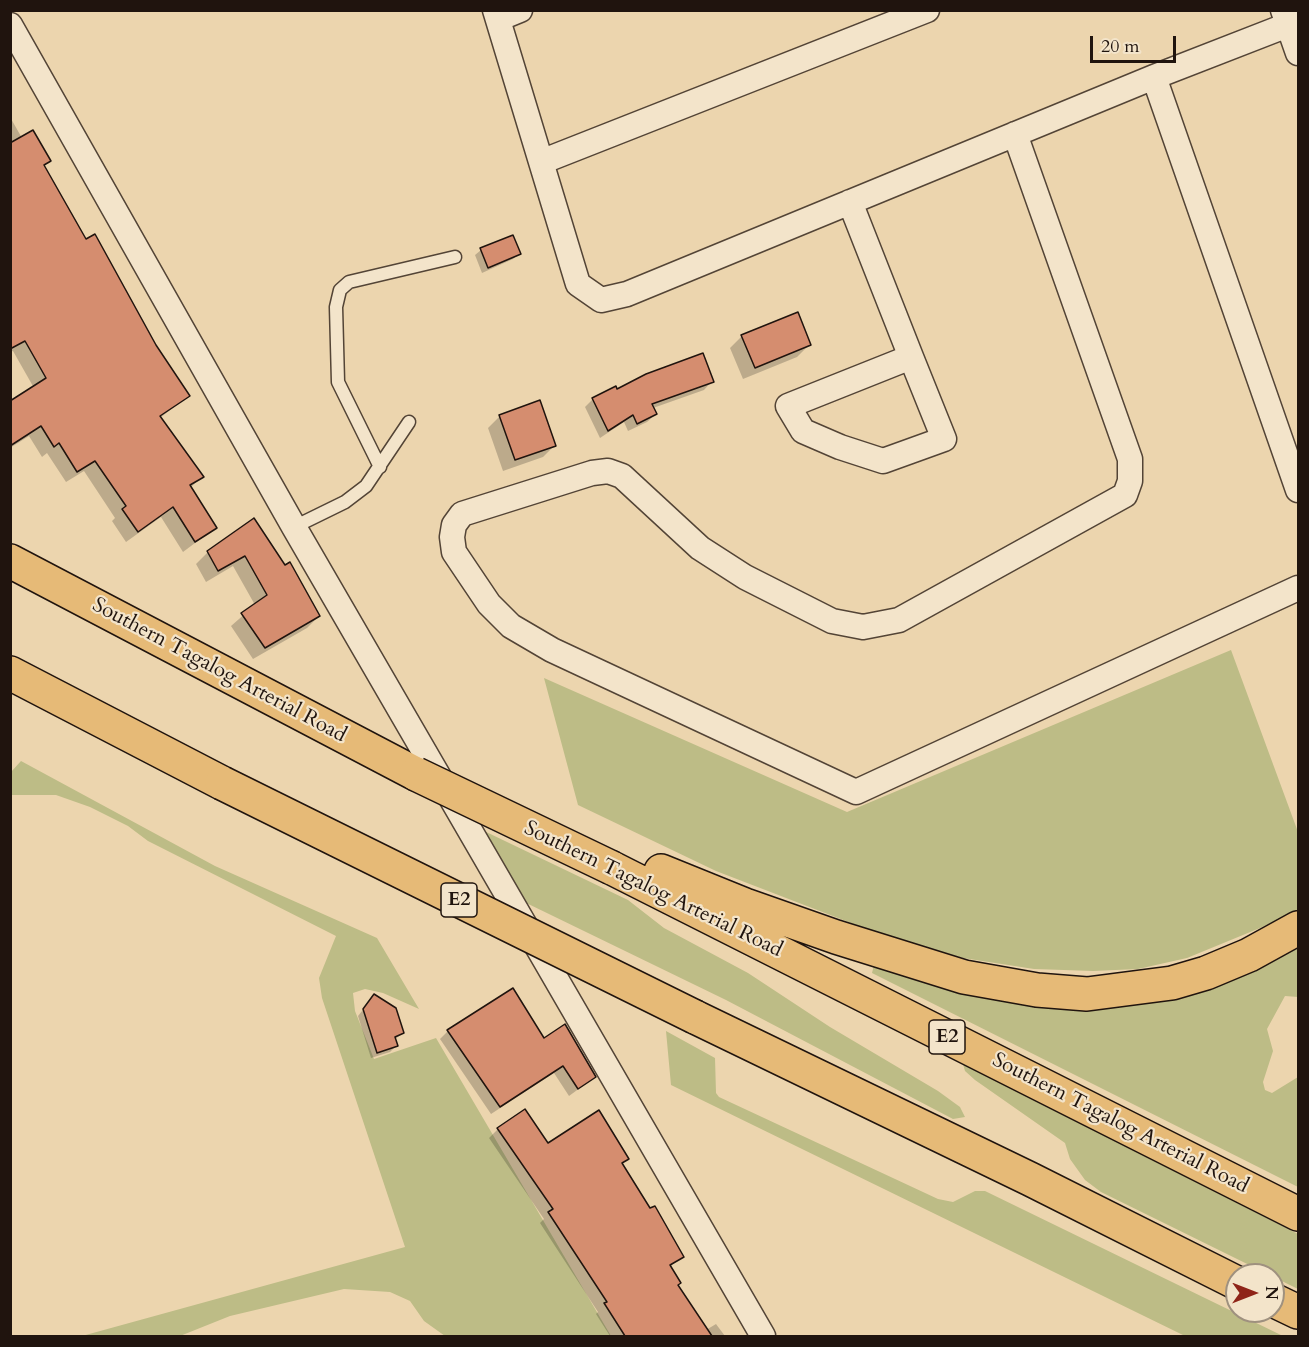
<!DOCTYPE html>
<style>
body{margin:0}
#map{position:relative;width:1309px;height:1347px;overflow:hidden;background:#ecd5ae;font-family:Cardo,serif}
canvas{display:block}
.frame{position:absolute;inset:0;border:12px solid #20140e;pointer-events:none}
.north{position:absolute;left:1225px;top:1263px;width:60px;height:60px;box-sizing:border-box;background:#f3e4ca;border:2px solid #9f917f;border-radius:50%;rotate:90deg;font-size:16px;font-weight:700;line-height:24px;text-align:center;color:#20140e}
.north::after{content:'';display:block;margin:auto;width:21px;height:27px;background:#8f2418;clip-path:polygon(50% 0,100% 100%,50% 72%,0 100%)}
.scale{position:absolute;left:1090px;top:36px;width:86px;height:27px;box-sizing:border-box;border:3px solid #20140e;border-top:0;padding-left:8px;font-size:18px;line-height:21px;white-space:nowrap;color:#20140e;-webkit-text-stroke:4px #f3e4ca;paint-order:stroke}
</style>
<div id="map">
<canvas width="1309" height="1347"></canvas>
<div class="frame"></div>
<div class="north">N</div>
<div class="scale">20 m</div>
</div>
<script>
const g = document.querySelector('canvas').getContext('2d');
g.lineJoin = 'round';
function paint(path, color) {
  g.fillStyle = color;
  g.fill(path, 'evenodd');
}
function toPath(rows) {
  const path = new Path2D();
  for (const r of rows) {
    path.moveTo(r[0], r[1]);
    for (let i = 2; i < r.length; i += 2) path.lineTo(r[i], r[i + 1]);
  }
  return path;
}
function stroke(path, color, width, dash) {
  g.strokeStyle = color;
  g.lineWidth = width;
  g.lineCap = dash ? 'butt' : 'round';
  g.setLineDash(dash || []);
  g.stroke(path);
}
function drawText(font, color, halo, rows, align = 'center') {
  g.font = font + ' Cardo,serif';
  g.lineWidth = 4.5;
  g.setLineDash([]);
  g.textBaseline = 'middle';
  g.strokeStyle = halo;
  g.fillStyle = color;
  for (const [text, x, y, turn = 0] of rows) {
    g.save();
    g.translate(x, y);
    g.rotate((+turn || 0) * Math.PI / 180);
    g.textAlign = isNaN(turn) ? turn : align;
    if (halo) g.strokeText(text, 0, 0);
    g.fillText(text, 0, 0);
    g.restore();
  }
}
paint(toPath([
 [1231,650,1298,832,1298,910,1260,928,1187,958,1138,969,1093,971,1034,969,963,958,877,933,716,871,578,805,544,678,847,812],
 [21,761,215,866,377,938,419,1009,383,993,365,989,353,993,355,1011,374,1059,436,1038,611,1336,445,1336,424,1321,410,1301,390,1292,344,1289,230,1316,180,1336,82,1336,405,1247,322,998,319,978,336,936,148,841,128,826,90,807,56,795,11,795,11,772],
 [482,830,628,900,664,928,748,973,830,1027,938,1091,960,1107,965,1117,953,1119,726,1000,516,898],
 [1298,947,1298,997,1285,996,1267,1029,1273,1051,1263,1082,1265,1090,1272,1093,1298,1077,1298,1187,872,973,874,965,986,995],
 [666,1031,715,1058,716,1093,719,1097,938,1199,953,1202,975,1191,985,1191,1283,1336,1185,1336,671,1085],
 [965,1060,1087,1127,1298,1234,1298,1289,1101,1192,1085,1180,1070,1159,1065,1143,975,1080,965,1071,963,1064]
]), '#bdbc86');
paint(toPath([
 [10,117,22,138,49,161,43,167,85,241,188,396,160,418,202,477,190,488,215,528,183,552,161,517,126,542,112,521,115,518,84,471,66,482,47,453,42,457,29,436,10,448,10,403,34,388,13,351,10,352],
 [512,236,519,254,513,259,482,273,475,255,481,250],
 [742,336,809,345,797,357,743,379,730,348],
 [712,381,704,390,653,408,656,414,647,422,628,431,624,422,600,438,585,407,593,399,617,391],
 [500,416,555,445,543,457,503,471,488,428],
 [254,520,319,616,307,628,253,659,231,626,255,605,233,566,206,582,196,564,208,552],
 [374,996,403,1033,394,1040,396,1046,390,1052,371,1058,358,1016],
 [448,1031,544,1040,595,1077,569,1096,554,1073,491,1114,440,1039],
 [498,1129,548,1145,627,1159,621,1164,682,1256,670,1267,677,1285,706,1330,716,1324,725,1336,610,1336,596,1314,598,1312,540,1223,544,1219,489,1138]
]), '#0003');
const building = toPath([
 [33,130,51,161,44,165,86,239,95,234,156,345,190,396,160,416,204,477,190,485,217,528,195,542,173,507,138,532,122,509,126,506,95,461,77,472,59,443,54,447,41,426,10,446,10,401,46,378,25,341,10,349,10,143,33,130],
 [513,235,521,254,488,268,480,248,513,235],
 [798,312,811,345,755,368,741,335,798,312],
 [703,353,714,382,652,404,657,414,637,424,633,415,608,431,592,398,616,386,617,389,646,374,703,353],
 [540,400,556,446,515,460,499,415,540,400],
 [254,518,285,565,290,562,320,616,265,648,241,613,267,595,245,556,218,571,207,551,254,518],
 [513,988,544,1038,565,1024,596,1077,578,1089,563,1066,500,1107,447,1030,513,988],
 [374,994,396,1008,404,1033,395,1037,398,1046,377,1053,363,1009,374,994],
 [525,1109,548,1143,599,1110,629,1159,622,1163,650,1208,655,1206,684,1257,670,1265,681,1283,678,1285,712,1336,625,1336,604,1303,607,1302,548,1212,553,1209,497,1128,525,1109]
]);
paint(building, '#d58d6f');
stroke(building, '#20140e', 1.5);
const service = toPath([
 [380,467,338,382,336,307,340,290,349,282,455,257],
 [294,527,345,502,366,486,409,422]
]);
const minor = toPath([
 [495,10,578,284,601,300,627,294,1154,77,1298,21],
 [1283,10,1298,53],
 [498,19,520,10],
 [10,25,294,527,763,1336],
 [1154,77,1298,490],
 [1015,134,1130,459,1130,481,1125,495,899,620,863,627,832,621,745,577,700,548,622,476,608,471,592,473,462,514,454,525,452,537,454,552,489,604,511,626,552,650,856,792,1298,588],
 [541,162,927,10],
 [850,202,911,357,944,439,883,461,840,447,803,431,788,406,911,357]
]);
const motorway = toPath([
 [10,561,416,774],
 [10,673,222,783],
 [612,868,1298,1214],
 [661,871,745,905,836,937,964,977,1037,990,1087,994,1172,983,1206,973,1249,955,1298,928],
 [695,1017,1030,1179,1237,1283],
 [1273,1300,1298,1312]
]);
stroke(service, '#534436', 15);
stroke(minor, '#534436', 27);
stroke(motorway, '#20140e', 36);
stroke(service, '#f3e4ca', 12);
stroke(minor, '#f3e4ca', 24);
stroke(motorway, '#e6ba77', 33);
const motorwayBridge = toPath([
 [416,774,612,868],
 [222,783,695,1017]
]);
stroke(motorwayBridge, '#20140e', 36, []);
stroke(motorwayBridge, '#e6ba77', 33);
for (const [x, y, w] of [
 [459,900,36],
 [947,1037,36]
]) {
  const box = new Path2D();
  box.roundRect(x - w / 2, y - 17, w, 34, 4.5);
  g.fillStyle = '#f3e4ca';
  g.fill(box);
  stroke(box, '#20140e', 1.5);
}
drawText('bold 20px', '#20140e', null, [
 ["E2",459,900],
 ["E2",947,1037]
]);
drawText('21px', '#20140e', '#f3e4ca', [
 ["Southern Tagalog Arterial Road",219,671,28],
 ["Southern Tagalog Arterial Road",653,890,26],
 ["Southern Tagalog Arterial Road",1120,1124,27]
]);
</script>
